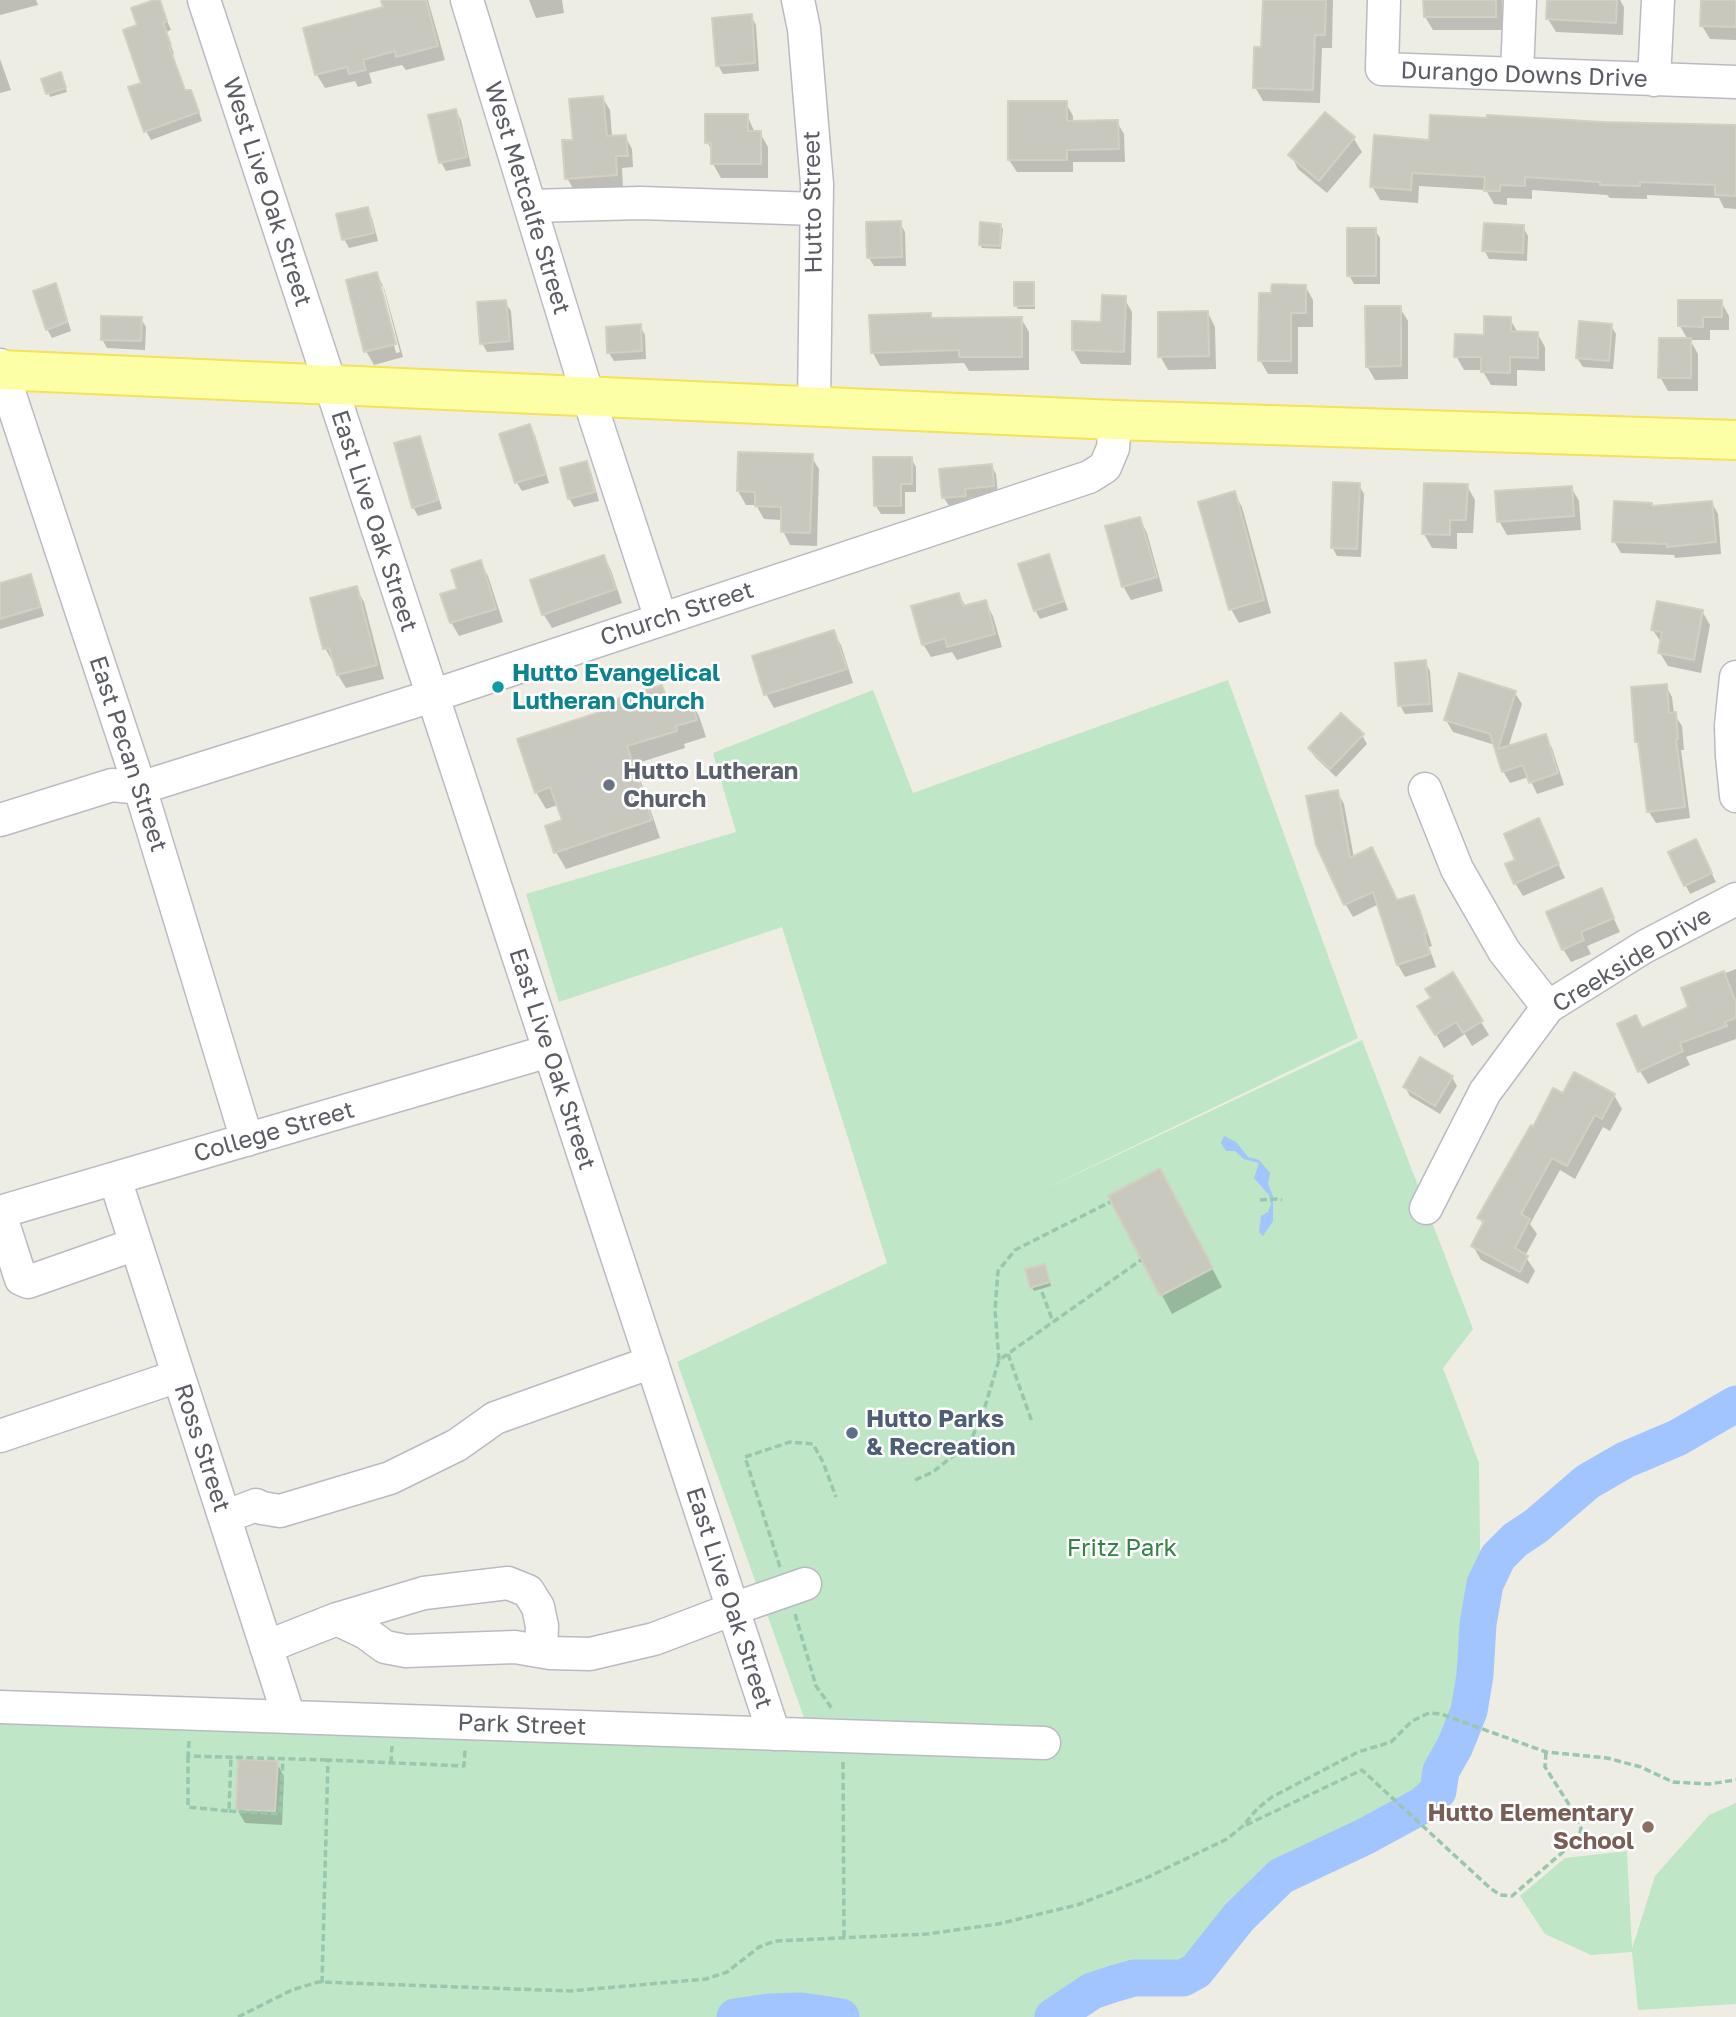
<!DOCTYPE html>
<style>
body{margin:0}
canvas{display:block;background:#eeede3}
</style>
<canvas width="1736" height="2017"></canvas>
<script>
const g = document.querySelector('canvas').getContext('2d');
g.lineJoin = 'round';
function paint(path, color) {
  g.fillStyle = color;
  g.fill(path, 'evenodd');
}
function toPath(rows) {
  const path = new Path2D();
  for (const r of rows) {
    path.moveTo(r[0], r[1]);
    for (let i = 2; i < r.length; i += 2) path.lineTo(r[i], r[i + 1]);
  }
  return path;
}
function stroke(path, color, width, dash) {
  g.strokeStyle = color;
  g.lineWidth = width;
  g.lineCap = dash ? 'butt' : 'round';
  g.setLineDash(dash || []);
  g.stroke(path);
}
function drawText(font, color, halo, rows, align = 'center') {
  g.font = font + ' "Golos Text",sans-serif';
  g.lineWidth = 5;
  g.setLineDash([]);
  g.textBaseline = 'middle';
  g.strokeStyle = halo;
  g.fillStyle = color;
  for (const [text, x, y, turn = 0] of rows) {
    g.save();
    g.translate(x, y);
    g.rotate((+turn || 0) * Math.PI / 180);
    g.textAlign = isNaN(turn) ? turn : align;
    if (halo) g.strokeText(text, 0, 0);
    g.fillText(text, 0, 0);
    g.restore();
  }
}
paint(toPath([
 [1228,680,1358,1038,1034,1194,1362,1040,1473,1329,1443,1368,1479,1463,1482,1704,1436,1815,1348,1858,1247,1903,1198,1969,1102,1988,1052,2017,770,2017,749,2015,721,2017,0,2017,0,1716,813,1743,677,1362,887,1263,782,927,559,1002,526,894,736,832,713,753,873,690,913,793],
 [1736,1803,1736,2004,1638,2010,1632,1952,1591,1955,1545,1934,1520,1896,1565,1858,1627,1851,1632,1949,1655,1876,1709,1815]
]), '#bfe6c6');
paint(toPath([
 [1224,1136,1236,1142,1248,1157,1259,1160,1270,1173,1268,1184,1273,1196,1273,1221,1263,1236,1259,1232,1261,1216,1268,1212,1271,1205,1269,1195,1254,1178,1259,1163,1244,1159,1235,1151,1226,1151,1221,1143]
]), '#a2c5ff');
paint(toPath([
 [0,0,36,0,38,5,0,15],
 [158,0,171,30,166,32,174,54,172,55,186,92,195,101,202,121,151,140,146,131,139,26],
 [383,0,428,0,445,60,406,70,402,65,369,73,372,83,358,87,355,81,325,88,317,75,305,29,385,8],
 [529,0,562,0,564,13,536,18],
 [1264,0,1333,0,1332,48,1322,48,1320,103,1263,101,1255,87,1263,49],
 [1425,0,1502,0,1503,30,1433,30,1425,17],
 [1549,0,1620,0,1624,7,1623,35,1556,32,1548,19],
 [1703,0,1736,0,1736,40,1710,39,1702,26],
 [751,16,756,25,759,71,723,74,718,65],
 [0,59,11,90,0,93],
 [62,78,67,92,50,97,43,80],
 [602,97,610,110,612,137,625,136,632,149,633,167,622,168,623,187,574,190,567,178],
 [1066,103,1073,116,1073,123,1117,122,1124,134,1125,162,1073,162,1073,172,1017,172,1009,160],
 [456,111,461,120,471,166,446,171,441,162],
 [747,115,755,133,760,133,768,147,768,178,721,178,713,164,713,152,707,142],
 [1736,128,1736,209,1724,208,1719,198,1647,195,1647,199,1610,198,1607,195,1532,190,1532,199,1507,198,1507,205,1494,204,1486,190,1419,186,1418,203,1380,200,1372,186,1431,142],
 [1354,139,1362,152,1327,193,1298,169,1291,155],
 [367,209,372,218,378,241,349,248,344,239],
 [900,223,905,232,906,266,874,266,869,258],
 [1000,225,1003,229,1001,249,982,248,980,244],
 [1523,227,1528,236,1527,261,1489,259,1484,250],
 [1375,230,1380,238,1380,284,1354,284,1349,275],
 [377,274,384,288,403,357,374,365,366,351],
 [379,286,383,286,400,352,396,353],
 [1033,284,1035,288,1035,309,1018,309,1015,305],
 [55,285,60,294,71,331,52,338,47,329],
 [1305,286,1313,300,1313,327,1298,327,1298,374,1268,374,1260,360],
 [1124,298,1132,312,1131,365,1081,364,1073,350,1103,324],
 [505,302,511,311,514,350,487,352,482,343],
 [1721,302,1729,316,1729,330,1710,330,1710,340,1690,340,1698,354,1698,391,1668,391,1660,377,1688,340,1680,326],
 [1400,308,1408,321,1408,379,1375,380,1367,366],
 [1208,313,1215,327,1216,369,1168,370,1160,356],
 [930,315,932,320,1021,318,1029,332,1029,370,969,371,964,363,880,366,873,353],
 [141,319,146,327,145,350,107,348,102,339],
 [1510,319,1518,333,1537,333,1545,347,1545,371,1517,370,1517,386,1491,385,1482,370,1464,370,1456,356],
 [640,326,645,335,646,359,614,361,609,353],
 [1611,326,1616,334,1613,369,1583,367,1577,358],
 [530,426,535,435,549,483,522,491,517,483,502,435],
 [419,438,424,447,442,509,418,516,413,507],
 [811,456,819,469,817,546,790,545,783,531,783,520,764,519,756,505,746,505,738,491],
 [911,458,916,467,916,492,905,492,905,514,881,514,876,506],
 [586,463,591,472,599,501,574,507,569,498],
 [991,465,996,474,998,495,969,498,970,504,949,506,944,498],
 [1359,485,1364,494,1361,557,1337,556,1332,547],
 [1467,486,1475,500,1473,533,1457,533,1457,549,1432,548,1424,534],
 [1571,487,1579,501,1581,530,1507,535,1499,521],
 [1234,493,1242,507,1271,613,1239,623,1231,609],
 [1712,503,1718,514,1721,554,1675,558,1674,555,1621,553,1614,541,1651,504,1653,507],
 [1140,519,1147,533,1163,591,1131,600,1123,586],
 [1048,556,1068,610,1040,619,1035,610],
 [603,557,611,570,622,603,552,628,544,615,532,581],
 [481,563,488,576,503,622,459,636,451,622,459,590],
 [30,576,35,585,44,616,0,629,0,585],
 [356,588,364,602,384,679,346,688,338,675,335,662,333,662,325,648],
 [959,595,966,607,985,602,993,616,1002,647,957,660,952,652,931,657,923,644],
 [1702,611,1710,625,1701,673,1668,666,1660,653,1662,644,1653,630],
 [833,632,841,645,853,683,774,708,766,694],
 [1425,662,1430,671,1433,712,1405,714,1400,705],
 [1666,686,1672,697,1674,714,1682,726,1684,750,1681,750,1690,818,1656,823,1649,812,1641,748,1637,742],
 [662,687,672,704,689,699,699,716,706,737,684,744,685,748,635,764,660,838,566,869,556,852,564,821,558,805,546,809,536,792,618,708],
 [1515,693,1522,704,1508,748,1545,736,1552,748,1564,785,1537,794,1529,777,1510,783,1503,771,1495,745,1453,732,1446,720],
 [1362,735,1367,744,1336,777,1315,757,1310,749],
 [1337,792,1344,804,1354,858,1397,902,1413,897,1420,909,1432,946,1429,947,1436,967,1405,977,1398,965,1379,904,1353,917,1346,905,1317,845],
 [1538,821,1565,878,1523,896,1515,883,1517,861],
 [1700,850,1716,882,1690,894,1670,853],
 [1601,891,1620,932,1587,946,1591,954,1571,962,1563,949],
 [1736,969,1736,1039,1686,1057,1690,1065,1648,1084,1640,1071,1643,1029,1690,1008,1683,989],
 [1420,1007,1481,1022,1489,1035,1472,1046,1465,1034,1444,1048],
 [1452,1077,1457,1086,1440,1114,1410,1096,1405,1087],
 [1563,1095,1614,1095,1622,1109,1610,1131,1603,1127,1575,1179,1560,1170,1530,1224,1537,1234,1525,1256,1535,1271,1528,1284,1481,1260,1473,1246,1484,1225,1479,1218,1534,1129],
 [1170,1189,1222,1287,1172,1314,1110,1197],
 [1046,1269,1051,1286,1034,1291,1032,1287],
 [277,1763,284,1777,282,1825,245,1823,237,1809]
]), '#0003');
stroke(toPath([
 [735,2017,769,2012,802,2011,841,2017],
 [1053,2017,1092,1991,1113,1984,1134,1978,1183,1978,1196,1971,1239,1917,1281,1876,1364,1837,1423,1805,1438,1791,1441,1771,1455,1746,1469,1711,1475,1675,1478,1624,1485,1584,1498,1557,1515,1540,1536,1526,1587,1482,1625,1460,1677,1438,1736,1404]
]), '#a2c5ff', 37);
const building = toPath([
 [154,0,160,0,167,21,163,23,171,45,169,46,185,90,191,90,199,112,144,132,128,87,141,83,123,30,137,25,131,8,154,0],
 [381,0,426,0,438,46,396,57,395,51,363,60,366,70,349,74,347,67,315,75,303,28,383,7,381,0],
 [1263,0,1326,0,1325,35,1315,35,1313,90,1253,88,1254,47,1261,47,1263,0],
 [1423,0,1496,0,1496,17,1424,17,1423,0],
 [1547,0,1617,0,1616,23,1546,19,1547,0],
 [1701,0,1736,0,1736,27,1700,26,1701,0],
 [752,14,755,63,716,66,712,18,752,14],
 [61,72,66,88,46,94,41,79,61,72],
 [603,96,607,136,626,135,628,156,616,156,617,175,565,179,562,140,573,140,569,99,603,96],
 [1008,101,1067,101,1067,121,1118,120,1119,149,1067,150,1067,160,1008,160,1008,101],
 [456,109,467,157,439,163,428,115,456,109],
 [1325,112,1355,137,1319,181,1288,155,1325,112],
 [705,114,748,114,748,131,761,131,761,164,711,164,711,143,705,143,705,114],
 [1430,115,1487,118,1487,115,1602,122,1736,125,1736,196,1715,195,1715,185,1640,182,1640,186,1600,185,1600,182,1525,177,1525,186,1500,185,1500,191,1484,191,1485,177,1412,173,1411,190,1370,187,1374,135,1429,140,1430,115],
 [368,207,374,233,342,240,336,214,368,207],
 [901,221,902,257,867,258,866,222,901,221],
 [980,222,1001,224,1000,246,979,245,980,222],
 [1484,223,1524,225,1523,253,1482,251,1484,223],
 [1347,228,1376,228,1376,276,1347,276,1347,228],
 [377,272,396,344,364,352,346,280,377,272],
 [1014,282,1034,282,1034,306,1014,306,1014,282],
 [56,283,67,322,46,330,33,291,56,283],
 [1272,284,1306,285,1306,313,1291,313,1291,361,1258,361,1259,293,1271,293,1272,284],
 [1102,295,1126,296,1124,352,1072,350,1072,321,1101,322,1102,295],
 [506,300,510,341,480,344,477,302,506,300],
 [1678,300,1722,300,1722,317,1703,317,1703,327,1678,326,1678,300],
 [1365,306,1401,306,1401,366,1366,367,1365,306],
 [1208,311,1209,356,1158,357,1158,312,1208,311],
 [931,313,931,318,1022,317,1022,357,959,357,959,350,871,353,869,315,931,313],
 [101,316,142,317,141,341,101,340,101,316],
 [1484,316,1511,317,1511,331,1538,332,1538,358,1510,357,1510,373,1481,372,1481,357,1454,357,1455,334,1484,335,1484,316],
 [1579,321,1612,324,1609,361,1576,358,1579,321],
 [641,324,642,351,607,353,606,327,641,324],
 [1659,338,1691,338,1691,378,1658,378,1659,338],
 [530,424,546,474,515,483,499,434,530,424],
 [420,436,438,500,412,508,394,443,420,436],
 [738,452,813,454,810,533,781,532,781,507,755,506,755,492,737,491,738,452],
 [873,457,912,457,912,484,901,484,901,506,874,506,873,457],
 [587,461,595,492,568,499,560,468,587,461],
 [992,464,994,486,965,489,966,496,942,498,939,469,992,464],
 [1333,482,1360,483,1357,549,1331,548,1333,482],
 [1424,483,1468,484,1466,520,1450,520,1450,535,1422,534,1424,483],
 [1572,486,1574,516,1497,522,1495,491,1572,486],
 [1235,491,1264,600,1229,610,1198,502,1235,491],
 [1614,501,1652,503,1652,506,1712,501,1716,542,1667,547,1667,544,1612,542,1614,501],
 [1140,517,1157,577,1122,587,1105,526,1140,517],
 [1049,554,1064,601,1034,611,1018,564,1049,554],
 [604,555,616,589,542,615,530,580,604,555],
 [481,560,496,609,450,623,440,594,457,589,451,570,481,560],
 [31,574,40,607,0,619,0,583,31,574],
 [357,586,377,665,337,675,329,648,323,649,310,598,357,586],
 [959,593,963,606,986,600,995,634,947,647,945,638,922,645,911,606,959,593],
 [1657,601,1703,610,1694,660,1658,653,1662,632,1651,630,1657,601],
 [834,630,847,669,764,695,752,656,834,630],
 [1426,660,1430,704,1398,706,1395,663,1426,660],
 [1459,673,1516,691,1498,749,1546,734,1558,773,1529,783,1523,765,1502,772,1490,734,1444,720,1459,673],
 [1667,684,1669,713,1676,712,1678,739,1676,739,1685,807,1647,812,1638,742,1635,742,1631,687,1667,684],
 [662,685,668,704,690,697,697,720,676,726,677,731,627,746,652,820,554,853,545,826,562,820,550,787,535,793,517,739,615,707,613,700,662,685],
 [1341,713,1364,734,1330,769,1308,748,1341,713],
 [1338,790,1350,858,1372,847,1397,900,1414,895,1427,933,1424,934,1430,954,1397,965,1373,892,1344,905,1316,845,1306,796,1338,790],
 [1539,818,1559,864,1514,884,1505,864,1515,860,1504,834,1539,818],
 [1696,839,1712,873,1684,886,1668,852,1696,839],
 [1602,888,1614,918,1581,932,1584,940,1562,950,1546,912,1602,888],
 [1724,971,1736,1003,1736,1018,1725,1022,1727,1026,1680,1043,1683,1051,1638,1072,1617,1024,1636,1015,1642,1028,1688,1007,1681,988,1724,971],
 [1453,972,1483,1021,1463,1033,1456,1022,1435,1035,1417,1006,1431,998,1425,989,1453,972],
 [1420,1057,1453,1076,1435,1106,1403,1087,1420,1057],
 [1574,1072,1615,1094,1602,1119,1595,1115,1567,1166,1552,1158,1521,1214,1530,1219,1515,1248,1528,1256,1520,1272,1471,1246,1484,1221,1477,1218,1531,1125,1533,1127,1553,1088,1563,1093,1574,1072],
 [1160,1168,1213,1268,1160,1296,1108,1196,1160,1168],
 [1045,1264,1050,1282,1030,1288,1025,1269,1045,1264],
 [238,1759,278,1761,275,1811,236,1810,238,1759]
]);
paint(building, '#c9c8bf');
stroke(building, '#d2d0c1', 2);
const minor = toPath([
 [204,0,774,1734],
 [467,0,588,396,661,619],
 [798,0,804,29,817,184,814,405],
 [1384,0,1382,69,1736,82],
 [1517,74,1520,0],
 [1654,80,1658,0],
 [530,206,641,203,816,209],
 [0,365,140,788,247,1140],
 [1736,677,1731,725,1732,756,1736,796],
 [1425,789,1457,869,1504,951,1548,1007],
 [0,820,112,785,140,788,432,696,1089,477,1105,467,1113,448,1115,420],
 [115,1179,289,1717],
 [1426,1208,1485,1092,1548,1007,1644,947,1736,899],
 [0,1212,549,1051],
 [0,1214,21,1279,28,1282,136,1244],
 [0,1436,178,1376],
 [225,1517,256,1505,262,1508,280,1511,390,1478,457,1445,495,1418,652,1362],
 [337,1619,424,1593,508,1583,528,1591,538,1607,542,1626,541,1651],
 [266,1647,337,1619,366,1633,385,1647,406,1651,515,1647,550,1653,590,1654,654,1639,733,1609,805,1584],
 [0,1707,1044,1743]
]);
const major = toPath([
 [0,370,1115,420,1736,440]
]);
stroke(minor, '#babbc2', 35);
stroke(major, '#f2e358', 42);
stroke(toPath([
 [1260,1200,1277,1199,1282,1200],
 [1042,1292,1053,1322],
 [1008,1354,1032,1422],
 [999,1360,995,1310,998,1271,1015,1250,1110,1202],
 [915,1480,933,1472,970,1442,983,1413,999,1360,1141,1260],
 [780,1567,745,1457,790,1442,813,1444,823,1462,836,1497],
 [795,1614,816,1686,833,1710],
 [189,1741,188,1756,328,1760],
 [188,1756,188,1807,229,1811,231,1757],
 [843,1762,844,1938],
 [391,1763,392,1746],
 [229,1811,280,1814,283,1759],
 [1246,1825,1362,1770,1490,1888,1500,1895,1512,1896,1579,1838,1581,1828,1577,1817,1545,1767,1546,1752],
 [322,1983,328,1760,464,1766,465,1749],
 [238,2017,292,1990,318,1982,570,1991,706,1979,727,1972,759,1947,775,1941,927,1934,998,1924,1077,1905,1146,1878,1227,1839,1243,1826,1257,1809,1272,1797,1358,1752,1391,1742,1412,1721,1429,1713,1441,1714,1546,1752,1607,1758,1641,1767,1673,1782,1709,1784,1736,1780]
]), '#98c7ae', 3.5, [7, 3.5]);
stroke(minor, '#fff', 32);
stroke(major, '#fdffa7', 38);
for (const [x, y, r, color] of [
 [498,687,7,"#0f9aa8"],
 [609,785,7,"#6b7280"],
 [852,1433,7,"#5c6f8a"],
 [1648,1827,7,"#8d6e63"]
]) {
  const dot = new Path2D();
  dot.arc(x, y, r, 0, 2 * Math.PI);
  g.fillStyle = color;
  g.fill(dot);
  stroke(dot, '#fff', 2.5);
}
drawText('24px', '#5b5d64', '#fff', [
 ["Durango Downs Drive",1524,75,2],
 ["West Live Oak Street",267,192,72],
 ["West Metcalfe Street",527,198,73],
 ["Hutto Street",813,202,-91],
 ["East Live Oak Street",374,521,72],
 ["Church Street",677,614,-18],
 ["East Pecan Street",128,754,72],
 ["Creekside Drive",1632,960,-31],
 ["East Live Oak Street",552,1059,72],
 ["College Street",274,1132,-16],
 ["Ross Street",202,1448,72],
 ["East Live Oak Street",729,1598,72],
 ["Park Street",522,1725,2]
]);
drawText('bold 24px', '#0d838f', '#fff', [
 ["Hutto Evangelical",512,673],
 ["Lutheran Church",512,701]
], 'left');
drawText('bold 24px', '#5b616d', '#fff', [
 ["Hutto Lutheran",623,771],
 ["Church",623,799]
], 'left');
drawText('bold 24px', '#4e5e75', '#fff', [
 ["Hutto Parks",866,1419],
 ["& Recreation",866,1447]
], 'left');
drawText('24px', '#338246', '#fff', [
 ["Fritz Park",1122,1548]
]);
drawText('bold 24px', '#785e54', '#fff', [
 ["Hutto Elementary",1634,1813],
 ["School",1634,1841]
], 'right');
</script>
